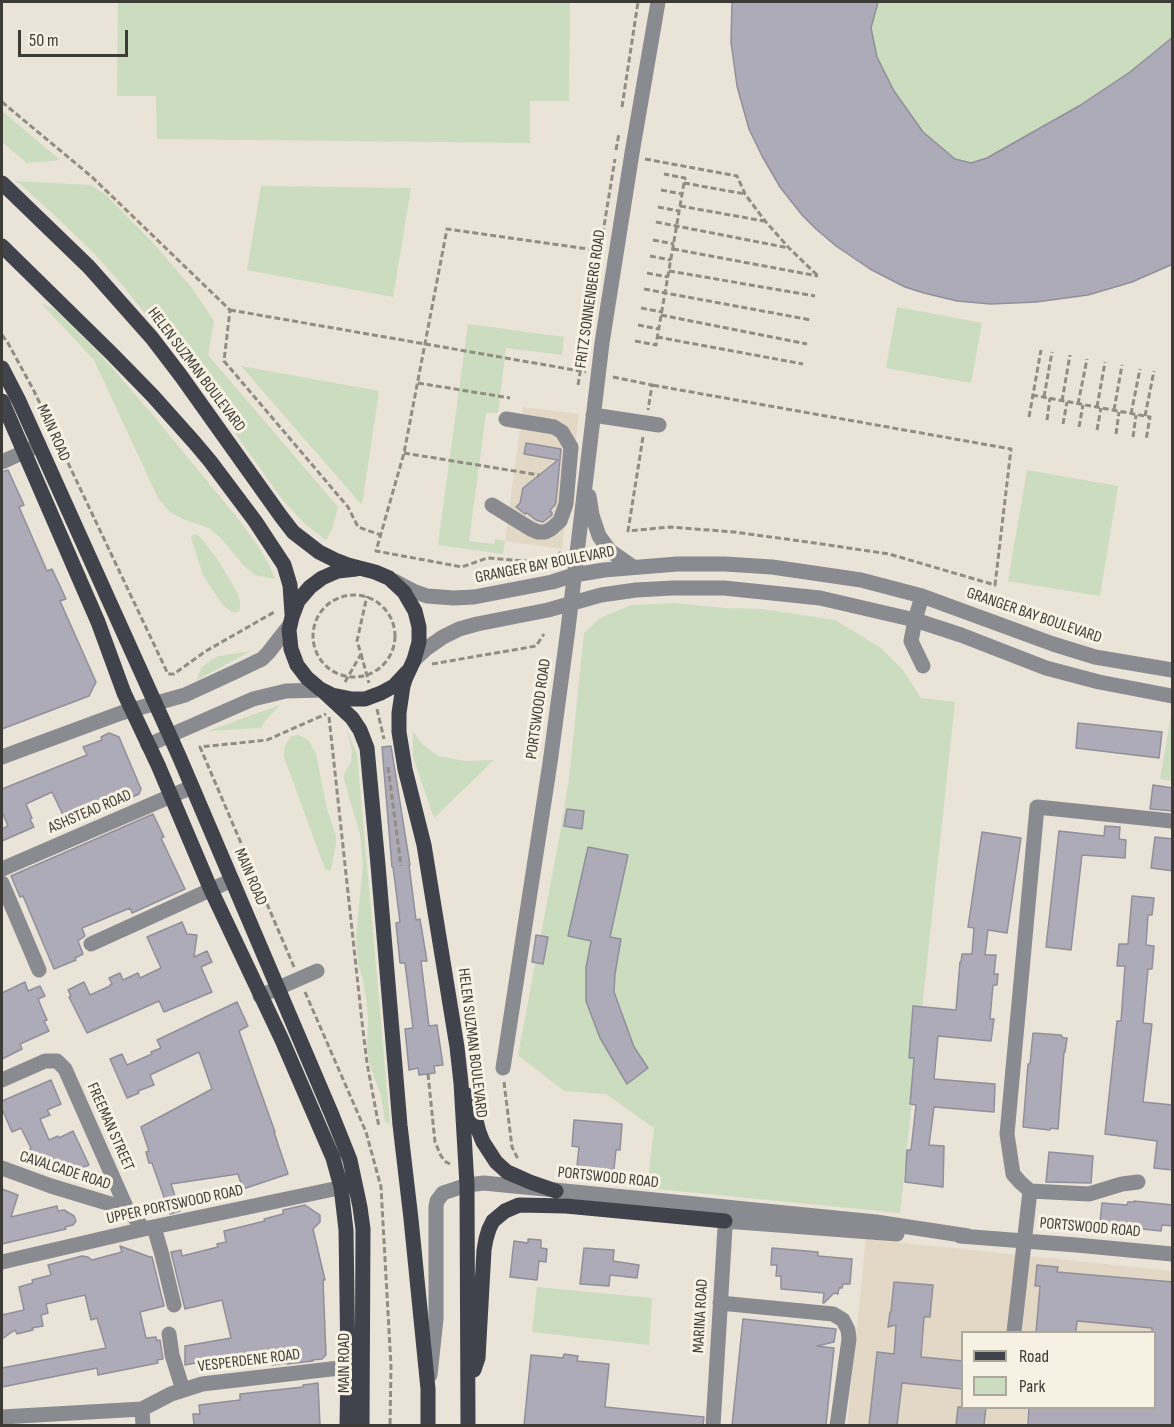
<!DOCTYPE html>
<style>
body{margin:0}
#map{position:relative;width:1174px;height:1427px;overflow:hidden;background:#eae3d7;font-family:"Sofia Sans Condensed",sans-serif}
canvas{display:block}
.frame{position:absolute;inset:0;border:3px solid #3d3b36;pointer-events:none}
.legend{position:absolute;left:961px;top:1331px;width:195px;height:78px;box-sizing:border-box;background:#f7f1e4;border:2px solid #ada89e;margin:0;padding:8px 10px;list-style:none;font-size:18px;color:#3d3b36}
.legend li{display:flex;align-items:center;gap:12px;height:30px}
.legend b{width:30px;border:2px solid #ada89e}
.scale{position:absolute;left:18px;top:30px;width:110px;height:27px;box-sizing:border-box;border:3px solid #3d3b36;border-top:0;padding-left:8px;font-size:18px;line-height:21px;white-space:nowrap;color:#3d3b36;-webkit-text-stroke:4px #f7f1e4;paint-order:stroke}
</style>
<div id="map">
<canvas width="1174" height="1427"></canvas>
<div class="frame"></div>
<ul class="legend">
<li><b style="height:8px;background:#41434c"></b>Road</li>
<li><b style="height:16px;background:#cbdcbf"></b>Park</li>
</ul>
<div class="scale">50 m</div>
</div>
<script>
const g = document.querySelector('canvas').getContext('2d');
g.lineJoin = 'round';
function paint(path, color) {
  g.fillStyle = color;
  g.fill(path, 'evenodd');
}
function toPath(rows) {
  const path = new Path2D();
  for (const r of rows) {
    if (r.length === 3) {
      path.moveTo(r[0] + r[2], r[1]);
      path.arc(r[0], r[1], r[2], 0, 2 * Math.PI);
      continue;
    }
    path.moveTo(r[0], r[1]);
    for (let i = 2; i < r.length; i += 2) path.lineTo(r[i], r[i + 1]);
  }
  return path;
}
function stroke(path, color, width, dash) {
  g.strokeStyle = color;
  g.lineWidth = width;
  g.lineCap = dash ? 'butt' : 'round';
  g.setLineDash(dash || []);
  g.stroke(path);
}
function drawText(font, color, halo, rows, align = 'center') {
  g.font = font + ' "Sofia Sans Condensed",sans-serif';
  g.lineWidth = 6;
  g.setLineDash([]);
  g.textBaseline = 'middle';
  g.strokeStyle = halo;
  g.fillStyle = color;
  for (const [text, x, y, turn = 0] of rows) {
    g.save();
    g.translate(x, y);
    g.rotate((+turn || 0) * Math.PI / 180);
    g.textAlign = isNaN(turn) ? turn : align;
    if (halo) g.strokeText(text, 0, 0);
    g.fillText(text, 0, 0);
    g.restore();
  }
}
paint(toPath([
 [523,407,579,414,562,549,505,541],
 [866,1239,1172,1271,1172,1425,847,1426],
 [962,1332,1154,1332,1154,1408,962,1408]
]), '#e2d8c5');
paint(toPath([
 [118,2,570,2,569,101,530,101,530,143,157,139,156,96,117,96],
 [732,2,1172,2,1172,264,1132,282,1088,295,1036,302,991,304,957,301,924,293,905,287,870,269,836,246,816,229,802,215,780,187,762,156,749,129,737,86,731,42],
 [2,111,60,160,27,163,2,142],
 [14,181,91,185,106,195,154,244,192,288,214,321,208,355,338,507,332,529,326,540,306,525,282,499,188,367,124,287,94,253,51,212,20,184],
 [261,186,411,188,393,297,247,270],
 [41,303,56,310,100,354,157,420,239,520,258,546,269,565,275,579,255,575,244,566,221,538,209,528,183,519,170,512,158,498,94,360],
 [897,307,982,323,971,383,886,368],
 [468,324,564,337,562,355,506,348,498,413,486,413,469,541,494,544,495,539,505,541,503,554,438,545],
 [241,366,379,391,362,505],
 [1027,470,1118,486,1100,596,1008,581],
 [196,534,200,537,218,560,237,592,240,602,240,608,238,612,232,612,224,606,213,591,203,575,191,538,193,535],
 [675,603,724,608,762,609,835,620,881,648,903,670,921,698,955,702,900,1213,647,1188,654,1128,606,1094,564,1091,518,1055,560,834,569,779,584,633,600,618,631,605],
 [251,651,197,680,201,668,211,660,219,656],
 [280,705,265,721,261,728,208,731],
 [1171,716,1172,716,1172,781,1160,779],
 [347,730,357,754,390,1123,385,1122,381,1096,369,1062,367,1048,368,1017,366,998,363,980,358,964,356,937,363,864,360,834,343,776,351,762,352,751],
 [413,731,421,743,438,756,464,761,494,760,434,818,413,757],
 [297,735,303,737,309,741,316,754,327,809,336,836,336,843,331,870,330,871,325,869,284,757,284,749,287,742,292,736],
 [537,1287,652,1298,649,1345,532,1332]
]), '#cbdcbf');
const building = toPath([
 [732,2,878,2,871,28,877,57,894,91,923,132,955,159,971,163,987,158,1079,106,1130,72,1173,37,1173,264,1132,282,1088,295,1036,302,991,304,957,301,924,293,905,287,870,269,836,246,816,229,802,215,780,187,762,156,749,129,737,86,731,42,732,2],
 [526,443,561,449,556,502,555,505,550,510,552,513,552,515,543,522,536,520,527,513,525,514,516,507,520,503,523,488,558,460,524,454,526,443],
 [8,470,24,505,19,507,47,571,52,569,66,599,60,601,96,682,89,696,2,729,2,472,8,470],
 [1078,723,1162,732,1159,758,1076,748,1078,723],
 [109,733,119,737,141,789,139,794,82,820,78,811,64,817,52,792,26,804,32,818,30,819,34,827,2,841,2,829,8,826,2,812,2,789,87,755,83,747,102,740,101,737,109,733],
 [391,746,410,865,409,865,416,920,420,919,427,961,421,961,429,1026,437,1025,443,1065,434,1066,435,1073,419,1075,418,1068,409,1070,405,1029,413,1028,405,963,400,963,396,923,400,922,393,867,392,867,382,747,391,746],
 [1153,785,1173,788,1173,811,1150,809,1153,785],
 [567,809,584,811,582,829,564,826,567,809],
 [153,814,164,837,161,838,185,889,132,913,130,908,82,928,85,936,78,941,83,954,75,958,76,960,54,969,23,896,20,897,11,876,153,814],
 [1105,826,1120,827,1119,839,1126,840,1125,858,1082,855,1071,950,1046,947,1059,831,1104,836,1105,826],
 [982,832,1021,838,1007,933,988,930,985,955,996,955,994,974,998,974,997,985,993,985,990,1019,994,1019,991,1041,938,1036,934,1079,995,1084,994,1112,934,1107,929,1145,944,1146,943,1187,905,1182,907,1150,911,1150,916,1105,910,1104,914,1058,909,1058,913,1006,956,1010,960,962,961,962,962,954,972,954,974,928,968,927,982,832],
 [1155,837,1173,839,1173,871,1151,868,1155,837],
 [588,847,628,855,610,937,621,939,615,974,614,992,634,1047,648,1068,627,1084,600,1038,586,1001,586,968,591,941,568,936,588,847],
 [1132,896,1154,898,1152,915,1148,915,1146,945,1154,946,1152,969,1148,969,1143,1023,1152,1024,1143,1102,1173,1105,1173,1170,1154,1168,1157,1141,1105,1134,1117,1021,1121,1021,1125,966,1117,966,1119,944,1128,944,1132,896],
 [182,922,187,934,197,935,194,957,207,951,212,962,201,967,212,992,164,1012,159,1001,87,1033,69,997,71,996,68,990,84,982,90,995,110,986,110,985,112,984,109,978,120,973,123,980,138,973,140,978,161,968,147,937,182,922],
 [536,935,548,937,543,964,532,962,536,935],
 [25,982,28,991,40,986,45,996,38,999,47,1020,44,1021,49,1031,20,1044,22,1049,2,1059,2,993,25,982],
 [237,1002,248,1026,239,1031,275,1132,274,1132,288,1174,243,1189,238,1174,171,1184,180,1211,170,1214,152,1163,149,1163,146,1152,149,1151,141,1127,212,1089,199,1052,150,1075,154,1085,138,1091,139,1093,127,1098,110,1059,122,1054,127,1065,152,1054,151,1052,161,1048,157,1040,237,1002],
 [1033,1033,1061,1035,1063,1038,1067,1038,1065,1052,1064,1052,1058,1129,1051,1128,1050,1130,1023,1127,1028,1064,1030,1064,1033,1033],
 [51,1080,61,1104,47,1110,50,1115,40,1119,49,1140,58,1136,59,1138,73,1131,89,1165,66,1174,63,1166,57,1168,52,1157,36,1164,30,1149,31,1148,21,1128,12,1132,2,1109,2,1101,51,1080],
 [574,1120,622,1124,620,1150,616,1150,613,1178,576,1175,579,1147,572,1146,574,1120],
 [1049,1152,1093,1156,1091,1183,1046,1182,1049,1152],
 [2,1189,18,1195,11,1217,57,1206,58,1211,64,1210,74,1216,76,1221,73,1225,65,1227,66,1229,2,1244,2,1189],
 [1134,1201,1173,1205,1173,1226,1162,1225,1161,1231,1133,1228,1134,1226,1100,1222,1102,1203,1127,1205,1128,1202,1134,1202,1134,1201],
 [305,1205,320,1215,320,1222,313,1229,325,1280,323,1280,326,1355,322,1359,312,1360,313,1361,287,1364,286,1363,272,1365,271,1357,231,1363,230,1362,222,1363,221,1358,185,1365,185,1346,231,1338,222,1300,185,1309,171,1252,181,1250,182,1256,218,1247,217,1244,226,1242,224,1231,265,1221,264,1219,283,1214,283,1210,305,1205],
 [528,1239,541,1240,541,1248,547,1249,546,1262,539,1261,537,1280,510,1277,514,1241,528,1243,528,1239],
 [120,1246,150,1257,152,1257,164,1306,140,1312,146,1338,156,1337,157,1341,160,1340,163,1359,157,1360,158,1363,98,1375,97,1368,2,1387,2,1368,106,1348,97,1318,91,1320,85,1295,46,1304,48,1313,41,1315,43,1326,32,1328,33,1330,17,1334,15,1330,2,1339,2,1315,24,1310,19,1287,33,1283,32,1280,51,1275,48,1265,82,1256,88,1257,92,1260,122,1252,120,1246],
 [584,1248,614,1250,613,1261,639,1265,637,1278,610,1275,609,1286,580,1284,584,1248],
 [772,1248,818,1252,818,1256,852,1259,850,1284,843,1284,842,1288,839,1288,838,1294,834,1293,824,1303,823,1303,824,1293,781,1289,781,1276,776,1276,777,1265,771,1265,772,1248],
 [1037,1265,1058,1267,1057,1272,1173,1282,1173,1425,1028,1425,1029,1407,1155,1407,1155,1332,1152,1332,1152,1328,1077,1321,1076,1332,1036,1332,1040,1286,1035,1286,1037,1265],
 [894,1282,933,1285,930,1317,924,1317,921,1357,963,1361,963,1389,902,1383,897,1425,869,1425,877,1352,894,1354,896,1325,888,1327,890,1312,891,1312,894,1282],
 [743,1319,836,1329,834,1342,817,1346,834,1348,826,1425,732,1425,743,1319],
 [564,1354,578,1356,577,1361,609,1364,605,1407,704,1417,703,1425,524,1425,531,1355,563,1358,564,1354],
 [318,1383,320,1425,194,1425,193,1414,200,1414,199,1405,240,1400,240,1394,303,1387,303,1385,318,1383],
 [958,1407,986,1407,984,1425,956,1425,958,1407]
]);
paint(building, '#acabb7');
stroke(building, '#918f9b', 1.5);
stroke(toPath([
 [2,102,92,177,230,310,224,361,348,507,358,527,381,535],
 [622,107,638,2],
 [616,150,619,133],
 [645,159,737,176,745,194,765,221,789,248,818,276],
 [684,183,745,194],
 [661,190,682,194],
 [680,206,764,221],
 [658,207,679,211],
 [656,222,789,248],
 [653,240,674,244],
 [673,249,818,276],
 [650,256,671,260],
 [669,271,815,296],
 [647,273,668,277],
 [644,289,811,320],
 [641,308,662,312],
 [230,310,586,372],
 [661,315,807,344],
 [638,325,659,329],
 [2,335,8,343,34,391,168,674,174,674,206,651,276,611],
 [657,337,803,364],
 [635,341,656,345,684,183,685,178,664,174],
 [613,377,652,385,648,410],
 [418,383,510,398],
 [578,385,615,159],
 [1032,395,1150,417,1146,440],
 [1044,397,1052,352],
 [1062,401,1070,355],
 [1078,404,1087,359],
 [1097,407,1105,362],
 [1114,410,1122,365],
 [1131,414,1140,369],
 [1145,416,1154,371],
 [1029,417,1041,350],
 [1047,420,1050,398],
 [1063,424,1067,402],
 [1079,427,1083,405],
 [1097,430,1101,408],
 [1116,434,1119,412],
 [643,437,628,531,669,527,734,532,815,543,889,554,995,585,1011,449,652,385],
 [1133,437,1136,415],
 [404,453,539,475],
 [561,552,552,563,487,558,462,567,376,551,404,453,447,229,602,251],
 [354,636,41],
 [361,654,369,683],
 [432,664,536,646,544,634],
 [345,682,361,654,357,641,367,596],
 [377,709,384,739],
 [329,717,362,1022,367,1063,379,1127],
 [388,767,401,866],
 [294,967,200,747,267,740,326,714],
 [305,992,366,1132,381,1187,391,1366,390,1426],
 [428,1074,435,1142,441,1156,446,1162,450,1164],
 [504,1082,512,1147,518,1159]
]), '#918d84', 3, [6, 3]);
stroke(toPath([
 [593,415,659,425],
 [2,462,39,445],
 [589,496,592,515,599,536,610,551,633,567],
 [492,505,531,529,538,532,545,532,551,529,560,521,566,504,571,447,562,432,554,427,506,419],
 [394,581,413,591,427,596,454,598,474,597,552,582,574,575,604,570,677,564,725,564,772,567,861,580,922,596,1053,644,1095,657,1172,670],
 [922,596,915,620,911,641,923,666],
 [414,660,427,648,443,637,459,629,477,624,548,610,601,595,636,590,673,588,724,588,820,598,915,620,961,635,1046,668,1099,682,1172,696],
 [148,745,253,699,286,691,322,690],
 [2,757,121,713,185,695,237,671,262,659,268,653,290,625],
 [2,869,192,787],
 [2,883,39,970],
 [91,944,232,880],
 [260,996,317,971],
 [503,1068,550,763,568,629,602,343,632,153,658,2],
 [2,1080,45,1061,57,1061,65,1069,127,1209],
 [2,1168,51,1186,127,1209,144,1229],
 [1138,1182,1122,1184,1089,1194,1030,1191,1020,1182,1013,1174,1007,1134,1037,807,1172,821],
 [725,1221,897,1234],
 [154,1227,162,1255,174,1305],
 [960,1236,1076,1245,1172,1254],
 [2,1262,144,1229,353,1185],
 [720,1303,833,1314,843,1320,848,1330,849,1339,837,1426],
 [1014,1332,1030,1191],
 [169,1334,172,1355,183,1390],
 [430,1375,436,1319,436,1207,437,1201,443,1193,467,1185,484,1183,876,1222,968,1236],
 [142,1409,143,1426],
 [2,1417,142,1409,171,1394,202,1384,348,1367,361,1367],
 [713,1426,726,1211]
]), '#8a8b90', 15);
stroke(toPath([
 [2,183,89,267,152,338,181,376,280,515,293,532,319,552,335,560,348,565,375,572,389,578,404,592,415,611,419,627,419,642,414,660,406,677,403,686,399,713,399,732,405,769,424,845,457,1047,461,1083,467,1185,468,1426],
 [2,246,112,354,152,395,194,442,210,461,255,521,284,565,290,585,292,614],
 [2,368,19,401,179,756,332,1115,350,1160,360,1207,363,1229,362,1426],
 [2,401,98,622,124,693,158,765,211,890,282,1040,333,1158,341,1187,346,1230,348,1367,347,1426],
 [356,569,338,571,322,578,310,587,298,601,292,617,289,630,291,649,297,665,307,678,320,689,332,695,352,699,365,699,381,693,394,686,407,672],
 [324,692,352,718,360,730,367,748,378,865,400,1125,411,1219,428,1389,428,1426],
 [472,1095,474,1113,479,1132,483,1142,496,1162,507,1172,514,1175,530,1182,556,1191],
 [474,1370,478,1358,484,1250,486,1239,489,1229,493,1221,505,1211,519,1205,566,1206,725,1221]
]), '#41434c', 15);
drawText('16px', '#3d3b36', '#f7f1e4', [
 ["FRITZ SONNENBERG ROAD",591,299,-82],
 ["HELEN SUZMAN BOULEVARD",196,370,53],
 ["MAIN ROAD",53,433,66],
 ["GRANGER BAY BOULEVARD",545,565,-11],
 ["GRANGER BAY BOULEVARD",1034,616,19],
 ["PORTSWOOD ROAD",539,709,-82],
 ["ASHSTEAD ROAD",90,812,-23],
 ["MAIN ROAD",250,877,67],
 ["HELEN SUZMAN BOULEVARD",472,1043,83],
 ["FREEMAN STREET",110,1127,66],
 ["CAVALCADE ROAD",65,1171,18],
 ["PORTSWOOD ROAD",608,1178,6],
 ["UPPER PORTSWOOD ROAD",175,1205,-12],
 ["PORTSWOOD ROAD",1090,1228,5],
 ["MARINA ROAD",701,1316,-87],
 ["VESPERDENE ROAD",249,1361,-7],
 ["MAIN ROAD",345,1363,-90]
]);
</script>
